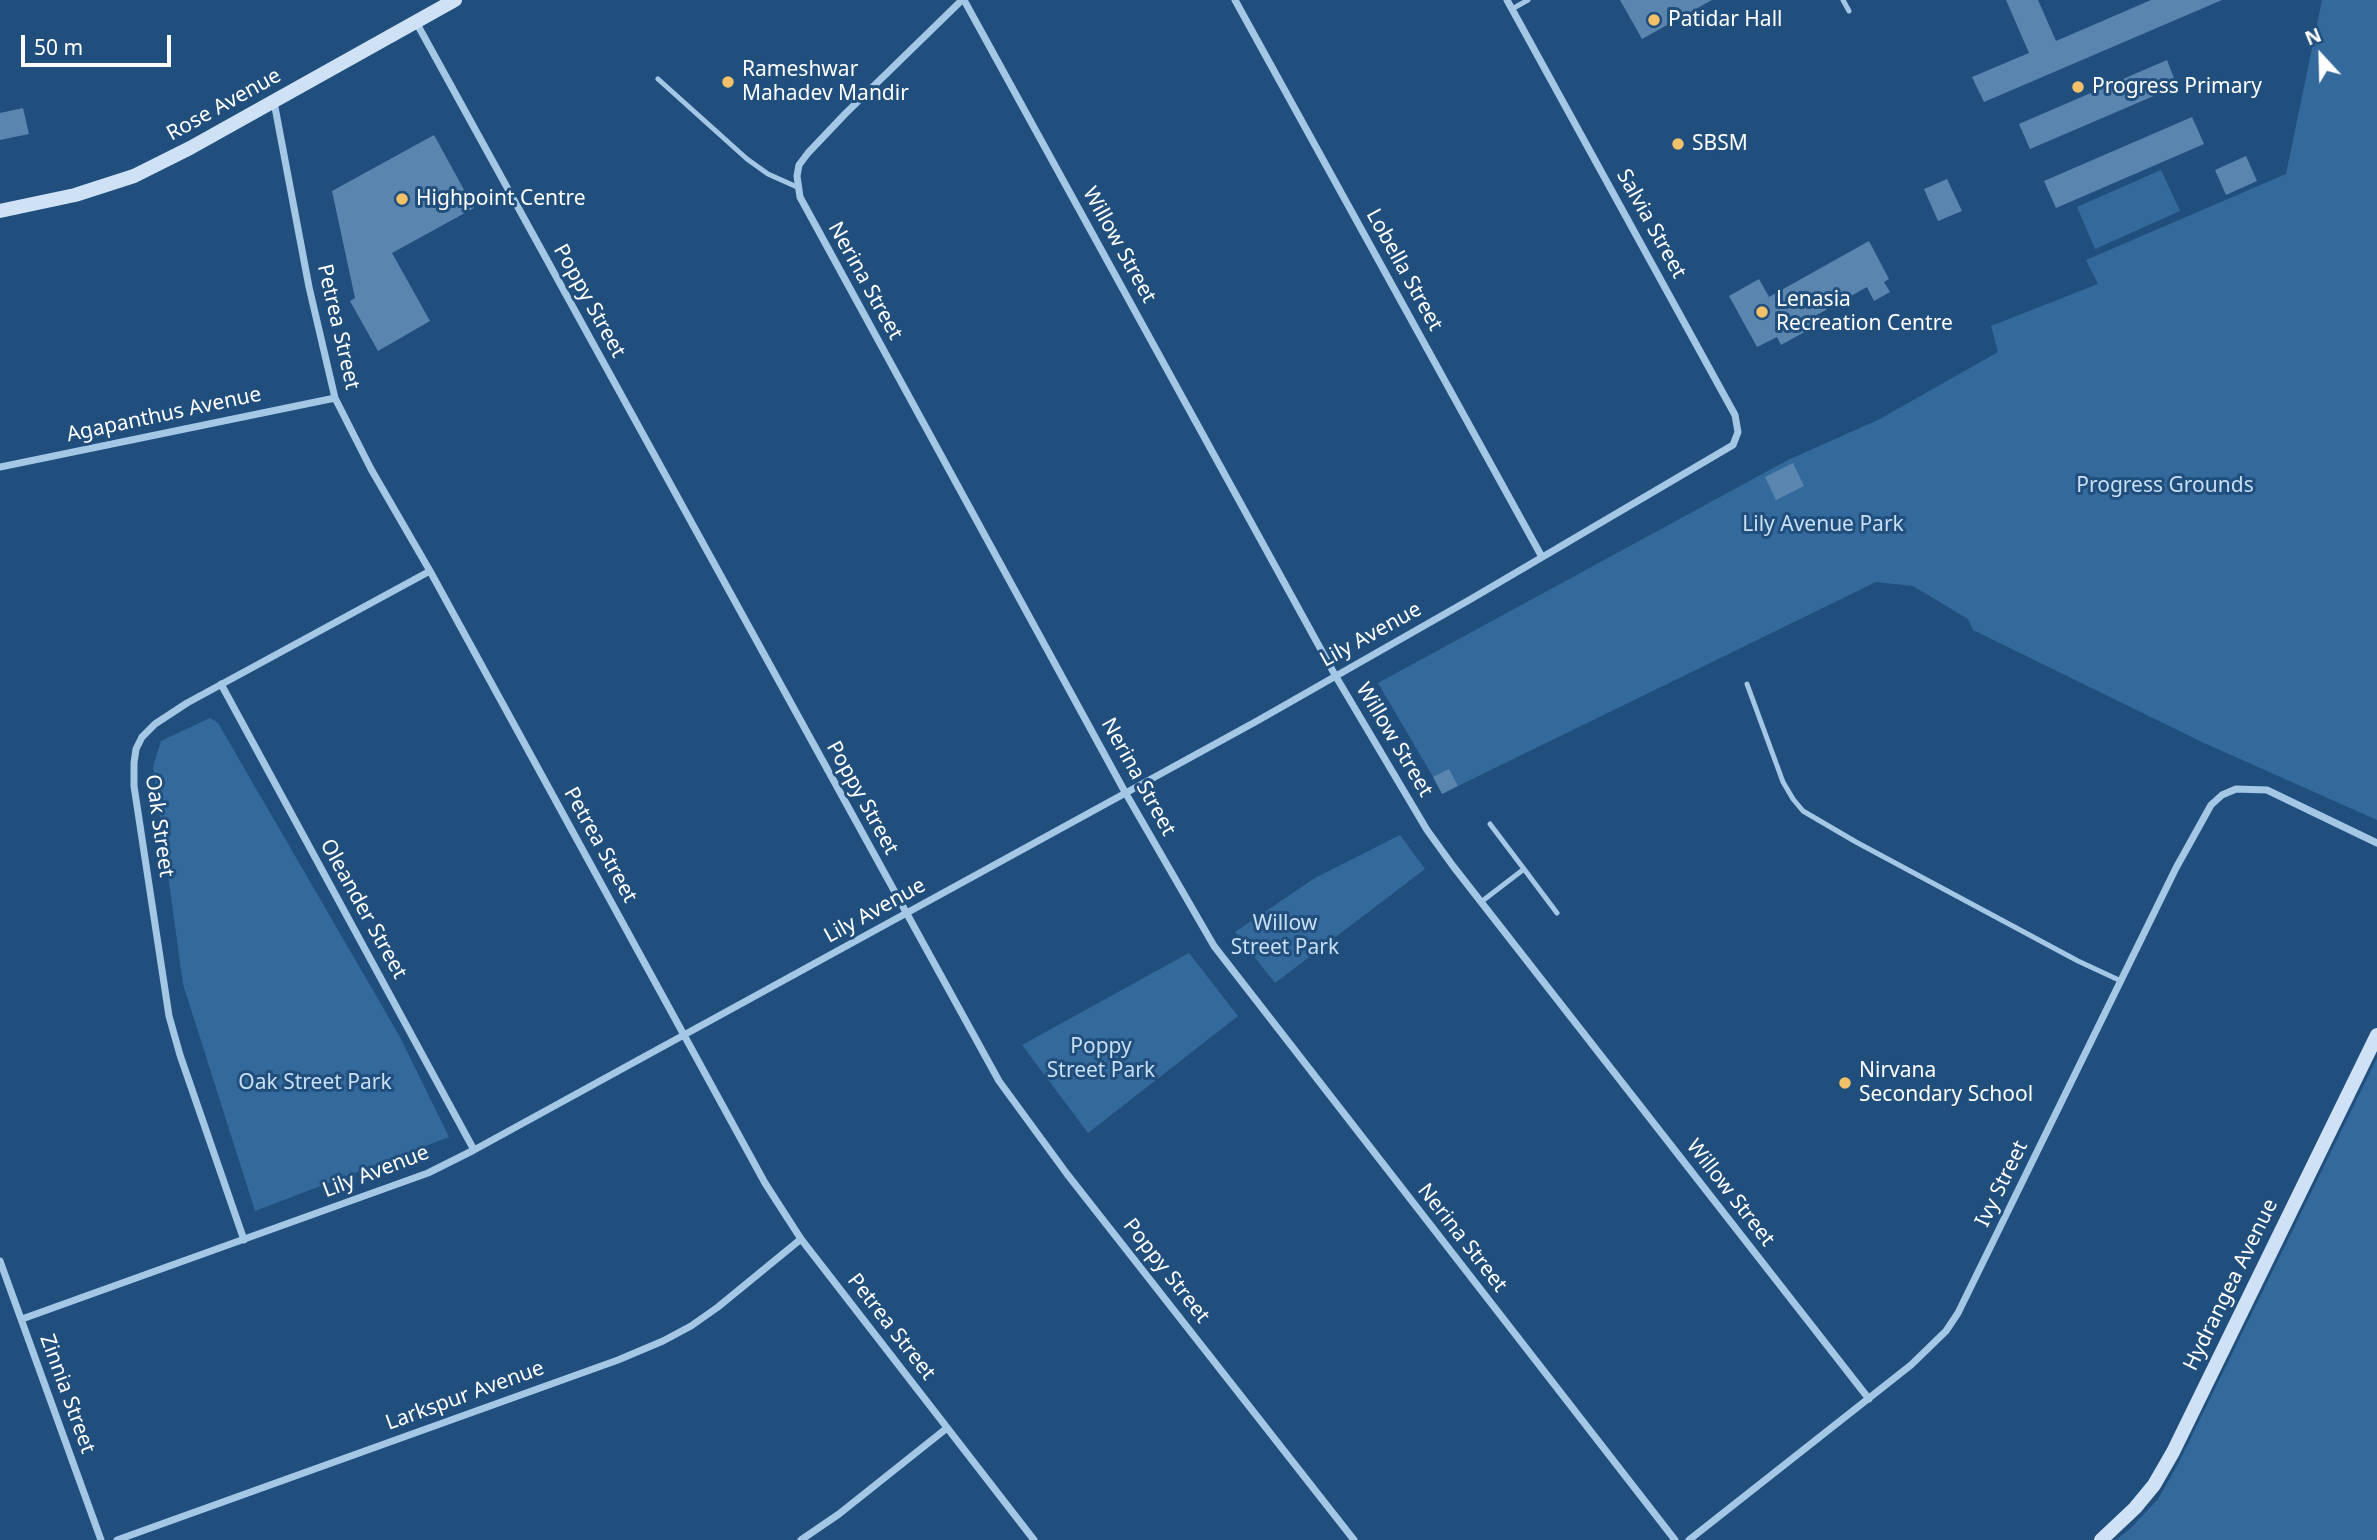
<!DOCTYPE html>
<style>
body{margin:0}
#map{position:relative;width:2377px;height:1540px;overflow:hidden;background:#214f7d;font-family:"Noto Sans",sans-serif}
canvas{display:block}
.north{position:absolute;left:2286px;top:21px;width:70px;height:70px;-webkit-text-stroke:5px #214f7d;paint-order:stroke;rotate:338deg;font-size:19px;font-weight:700;line-height:28px;text-align:center;color:#fff}
.north::after{content:'';display:block;margin:auto;width:24px;height:32px;background:#fff;clip-path:polygon(50% 0,100% 100%,50% 72%,0 100%)}
.scale{position:absolute;left:21px;top:35px;width:150px;height:32px;box-sizing:border-box;border:4px solid #fff;border-top:0;padding-left:9px;font-size:21px;line-height:24px;white-space:nowrap;color:#fff;-webkit-text-stroke:5px #214f7d;paint-order:stroke}
</style>
<div id="map">
<canvas width="2377" height="1540"></canvas>
<div class="north">N</div>
<div class="scale">50 m</div>
</div>
<script>
const g = document.querySelector('canvas').getContext('2d');
g.lineJoin = 'round';
function paint(path, color) {
  g.fillStyle = color;
  g.fill(path, 'evenodd');
}
function toPath(rows) {
  const path = new Path2D();
  for (const r of rows) {
    path.moveTo(r[0], r[1]);
    for (let i = 2; i < r.length; i += 2) path.lineTo(r[i], r[i + 1]);
  }
  return path;
}
function stroke(path, color, width, dash) {
  g.strokeStyle = color;
  g.lineWidth = width;
  g.lineCap = dash ? 'butt' : 'round';
  g.setLineDash(dash || []);
  g.stroke(path);
}
function drawText(font, color, halo, rows, align = 'center') {
  g.font = font + ' "Noto Sans",sans-serif';
  g.lineWidth = 6;
  g.setLineDash([]);
  g.textBaseline = 'middle';
  g.strokeStyle = halo;
  g.fillStyle = color;
  for (const [text, x, y, turn = 0] of rows) {
    g.save();
    g.translate(x, y);
    g.rotate((+turn || 0) * Math.PI / 180);
    g.textAlign = isNaN(turn) ? turn : align;
    if (halo) g.strokeText(text, 0, 0);
    g.fillText(text, 0, 0);
    g.restore();
  }
}
paint(toPath([
 [2322,0,2377,0,2377,820,2204,743,1973,630,1968,619,1913,586,1876,582,1458,786,1433,777,1378,683,1788,460,1880,419,1998,352,1991,326,2098,284,2086,260,2286,174],
 [2161,170,2180,211,2095,249,2077,207],
 [210,718,218,723,400,1037,449,1137,255,1211,183,984,153,767,161,741],
 [1400,835,1425,869,1275,983,1235,932,1315,878],
 [1189,953,1238,1016,1088,1133,1022,1045],
 [2377,1058,2377,1540,2116,1540,2131,1528,2158,1499,2178,1464]
]), '#346a9b');
paint(toPath([
 [1620,0,1712,0,1642,39],
 [2006,0,2038,0,2056,41,2151,0,2222,0,1984,102,1972,77,2029,53],
 [2167,60,2177,86,2030,149,2019,124],
 [23,108,29,134,0,140,0,113],
 [2192,117,2204,144,2056,208,2044,181],
 [434,135,474,208,392,253,430,321,378,351,350,301,355,298,332,191],
 [2246,156,2257,181,2226,195,2215,170],
 [1947,179,1962,211,1938,221,1924,189],
 [1869,241,1889,279,1884,282,1890,292,1874,301,1867,287,1815,316,1819,324,1781,345,1777,337,1757,347,1729,296,1759,279,1769,297],
 [1793,463,1804,486,1776,500,1765,477],
 [1449,769,1458,786,1442,794,1433,777]
]), '#5a85ae');
stroke(toPath([
 [1843,0,1849,11],
 [1512,9,1528,0],
 [658,79,747,159,768,174,797,187],
 [1747,684,1783,782,1793,799,1803,811,1856,842,2078,961,2121,981],
 [1524,869,1557,913],
 [1481,902,1524,869,1490,824]
]), '#a5c7e6', 5);
stroke(toPath([
 [962,0,845,114,808,153,799,165,797,176,800,197,1125,792,1214,946,1675,1540],
 [964,0,1335,675,1427,830,1453,866,1869,1399],
 [1235,0,1542,557],
 [416,22,999,1081,1067,1174,1354,1540],
 [274,102,309,287,335,398,371,469,430,571,765,1183,801,1239,1034,1540],
 [0,467,335,398],
 [221,684,474,1150],
 [244,1240,180,1055,169,1016,134,786,134,763,136,749,142,737,155,724,187,703,430,571],
 [0,1261,101,1540],
 [22,1319,428,1173,474,1150,1257,721,1471,599,1733,445,1738,432,1735,415,1507,0],
 [117,1540,618,1360,663,1341,691,1326,718,1307,801,1239],
 [801,1540,839,1514,947,1428],
 [1689,1540,1911,1365,1946,1331,1958,1313,2176,868,2211,805,2222,795,2236,789,2267,790,2377,843]
]), '#a5c7e6', 7);
stroke(toPath([
 [0,211,75,195,134,176,190,148,455,0],
 [2101,1540,2135,1508,2154,1485,2173,1452,2377,1035]
]), '#cfe2f5', 14);
for (const [x, y, r, color] of [
 [1654,20,7,"#f3c167"],
 [728,82,7,"#f3c167"],
 [2078,87,7,"#f3c167"],
 [1678,144,7,"#f3c167"],
 [402,199,7,"#f3c167"],
 [1762,312,7,"#f3c167"],
 [1845,1083,7,"#f3c167"]
]) {
  const dot = new Path2D();
  dot.arc(x, y, r, 0, 2 * Math.PI);
  g.fillStyle = color;
  g.fill(dot);
  stroke(dot, '#214f7d', 2.5);
}
drawText('21px', '#fff', '#214f7d', [
 ["Patidar Hall",1668,20],
 ["Rameshwar",742,70],
 ["Mahadev Mandir",742,94],
 ["Progress Primary",2092,87],
 ["SBSM",1692,144],
 ["Highpoint Centre",416,199],
 ["Lenasia",1776,300],
 ["Recreation Centre",1776,324],
 ["Nirvana",1859,1071],
 ["Secondary School",1859,1095]
], 'left');
drawText('21px', '#fff', '#214f7d', [
 ["Rose Avenue",224,105,-29],
 ["Salvia Street",1651,224,61],
 ["Willow Street",1119,245,61],
 ["Lobella Street",1404,270,61],
 ["Nerina Street",865,281,61],
 ["Poppy Street",589,301,61],
 ["Petrea Street",338,327,77],
 ["Agapanthus Avenue",164,415,-12],
 ["Lily Avenue",1371,635,-29],
 ["Willow Street",1394,740,59],
 ["Nerina Street",1138,777,61],
 ["Poppy Street",862,798,61],
 ["Oak Street",159,826,82],
 ["Petrea Street",600,845,61],
 ["Oleander Street",363,909,61],
 ["Lily Avenue",875,911,-29],
 ["Lily Avenue",376,1172,-21],
 ["Ivy Street",2002,1184,-64],
 ["Willow Street",1730,1193,52],
 ["Nerina Street",1462,1238,52],
 ["Poppy Street",1166,1271,52],
 ["Hydrangea Avenue",2231,1285,-64],
 ["Petrea Street",891,1327,52],
 ["Zinnia Street",67,1394,70],
 ["Larkspur Avenue",465,1396,-20]
]);
drawText('21px', '#c8dff5', '#214f7d', [
 ["Progress Grounds",2165,486],
 ["Lily Avenue Park",1823,525],
 ["Willow",1285,924],
 ["Street Park",1285,948],
 ["Poppy",1101,1047],
 ["Street Park",1101,1071],
 ["Oak Street Park",315,1083]
]);
</script>
